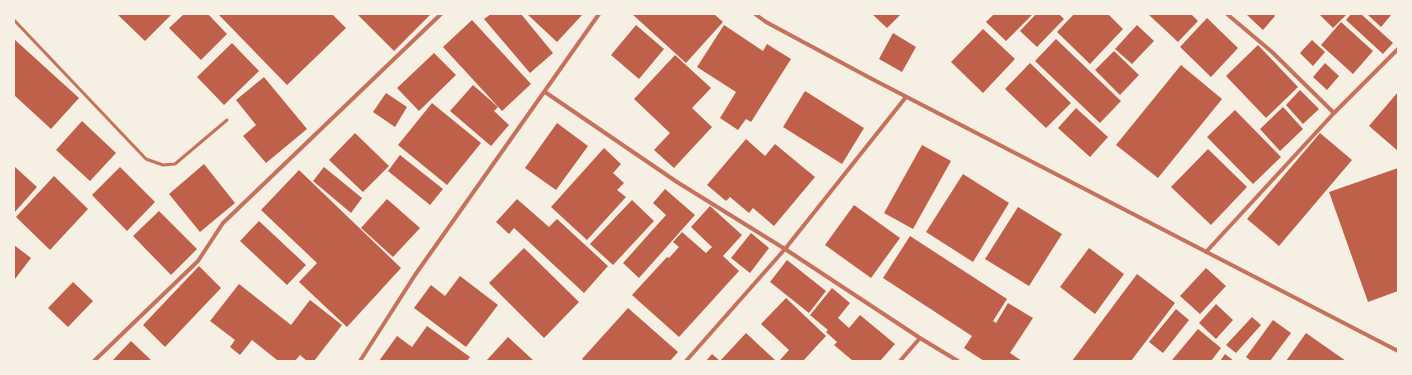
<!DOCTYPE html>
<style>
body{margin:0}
#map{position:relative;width:1412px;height:375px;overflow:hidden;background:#f6efe4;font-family:Rubik,sans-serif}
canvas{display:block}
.frame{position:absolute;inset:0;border:15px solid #f6efe4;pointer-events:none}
</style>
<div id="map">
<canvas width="1412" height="375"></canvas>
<div class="frame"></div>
</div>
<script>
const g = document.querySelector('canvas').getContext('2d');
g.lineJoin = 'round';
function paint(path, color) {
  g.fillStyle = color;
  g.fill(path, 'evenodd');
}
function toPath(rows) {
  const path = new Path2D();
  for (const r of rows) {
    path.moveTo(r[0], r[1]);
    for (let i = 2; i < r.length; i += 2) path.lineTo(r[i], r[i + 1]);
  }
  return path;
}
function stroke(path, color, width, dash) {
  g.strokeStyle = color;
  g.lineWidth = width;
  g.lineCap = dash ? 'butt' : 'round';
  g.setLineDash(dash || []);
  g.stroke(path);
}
paint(toPath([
 [117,14,172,14,145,41],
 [184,14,208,14,227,34,201,60,169,28],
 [220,14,332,14,346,28,287,85,219,15],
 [357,14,431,14,394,51],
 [491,14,521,14,553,53,530,73,484,19],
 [527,14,583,14,557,42],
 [632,14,714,14,723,22,686,63],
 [872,14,901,14,887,28],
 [994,14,1033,14,1006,41,986,22],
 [1036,14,1059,14,1064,19,1037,47,1020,31],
 [1074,14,1108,14,1123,29,1090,64,1057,32],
 [1148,14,1191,14,1198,21,1178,42],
 [1246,14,1274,14,1275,16,1263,30],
 [1319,14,1347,14,1333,28],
 [1351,14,1361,14,1393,43,1383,54,1346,20],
 [1367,14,1392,14,1381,27],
 [1207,18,1238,48,1211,77,1180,47],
 [472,20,531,84,502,111,443,47],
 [1341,22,1373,51,1353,74,1321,45],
 [636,25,664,49,639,79,611,55],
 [724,25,763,51,767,44,791,59,751,122,746,119,738,130,720,118,736,92,697,67],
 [1137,25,1154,41,1132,64,1115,49],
 [983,29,1015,59,983,93,951,62],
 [893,33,916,47,902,72,879,59],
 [14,39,79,98,51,129,14,95],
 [1056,39,1121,101,1100,123,1035,61],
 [1312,40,1325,52,1313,66,1300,53],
 [232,43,259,71,224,105,197,77],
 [1258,45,1298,87,1266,118,1226,76],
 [1114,51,1139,75,1120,95,1095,70],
 [434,53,456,75,419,111,397,88],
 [675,55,711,88,692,108,712,127,674,168,654,150,670,133,634,99],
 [1030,63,1071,103,1046,128,1005,89],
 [1325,63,1339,76,1327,90,1313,77],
 [1181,65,1222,99,1158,178,1116,145],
 [264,77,307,129,266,163,243,136,256,125,236,100],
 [473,85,498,107,494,111,509,125,491,146,450,111],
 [1300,90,1319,109,1303,124,1286,105],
 [805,91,864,128,842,164,783,127],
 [1398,92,1398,151,1369,126],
 [386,93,407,107,395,127,373,112],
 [432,103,481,143,447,185,398,145],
 [1283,107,1303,129,1280,151,1260,129],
 [1076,108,1108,137,1090,157,1058,128],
 [1235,110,1281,157,1253,184,1207,137],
 [82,121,116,153,90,181,56,150],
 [557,123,588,146,556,190,525,168],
 [355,133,389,166,363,192,329,160],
 [1320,133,1352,160,1279,246,1247,219],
 [746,139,765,156,775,144,815,177,774,226,753,208,749,213,730,197,726,201,707,185],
 [922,145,951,161,913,229,884,213],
 [604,148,621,164,613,173,624,183,617,190,626,197,587,240,551,207],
 [1208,149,1247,187,1211,225,1171,187],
 [400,155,443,189,430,205,388,171],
 [204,164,235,203,200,232,169,194],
 [15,167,37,187,14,213,14,168],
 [120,167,155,202,127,231,92,195],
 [324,167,362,198,351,213,313,181],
 [1398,168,1398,291,1368,302,1329,192],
 [299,170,401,268,347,327,299,282,317,263,261,210],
 [963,174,1009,203,973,262,926,232],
 [54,176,88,209,50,250,16,217],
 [665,189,695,215,639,278,623,263,666,215,653,203],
 [387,199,420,228,393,257,361,228],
 [517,199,549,227,557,219,608,266,584,293,514,228,509,234,496,222],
 [632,200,654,221,613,265,590,244],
 [854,205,900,238,871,278,825,245],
 [710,206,742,235,723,256,739,271,679,337,632,295,667,257,669,258,679,247,673,242,682,232,706,253,712,247,691,227],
 [1018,207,1062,234,1029,286,985,259],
 [159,211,197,249,171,275,133,236],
 [259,221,306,265,287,285,240,241],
 [751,233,769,248,750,273,731,258],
 [910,236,1007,299,993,321,996,323,1008,303,1033,318,1010,353,1022,361,984,361,964,348,972,336,883,278],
 [14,245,31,258,15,279,14,278],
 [524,248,579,302,544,338,489,283],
 [1089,248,1124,274,1095,314,1060,287],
 [787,260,826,291,809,313,770,282],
 [199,266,221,288,165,347,143,325],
 [1206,268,1226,286,1200,314,1180,296],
 [1137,274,1175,303,1131,361,1072,361],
 [460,276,498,305,466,347,414,308,431,285,445,296],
 [73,282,93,301,68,327,48,308],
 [239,284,291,325,310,300,342,325,314,361,307,361,300,355,295,361,277,361,277,360,252,340,240,355,230,347,235,340,210,321],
 [832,288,850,303,838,318,849,328,860,315,895,344,880,361,853,361,834,345,837,342,826,332,828,330,810,315],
 [786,298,826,336,803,361,779,361,789,350,761,324],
 [1216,304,1233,320,1216,339,1199,323],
 [628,308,678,352,670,361,584,361,582,359],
 [1176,309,1189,320,1163,353,1149,342],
 [1252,317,1261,325,1236,353,1226,345],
 [1273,320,1291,333,1270,361,1251,361,1246,357],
 [427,326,470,357,467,361,379,361,397,336,412,347],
 [1198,329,1221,348,1211,361,1173,361,1172,360],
 [746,333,776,361,706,361,712,354,720,361],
 [1306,333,1346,361,1286,361],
 [508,337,534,361,486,361],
 [131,341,152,361,112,361],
 [1225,354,1234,361,1220,361]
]), '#bf614a');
stroke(toPath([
 [14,20,146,159,163,165,175,164,227,120]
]), '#c5725c', 3);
stroke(toPath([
 [755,14,766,22,872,79,1398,351],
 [1227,14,1272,52,1334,113],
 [545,92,677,182,785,249,920,338,958,361],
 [1206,252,1334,113,1398,49],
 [94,361,198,261,223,223,441,14],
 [360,361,415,275,599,14],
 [686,361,785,249,906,97],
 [900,361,920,338]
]), '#c5725c', 4);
</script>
